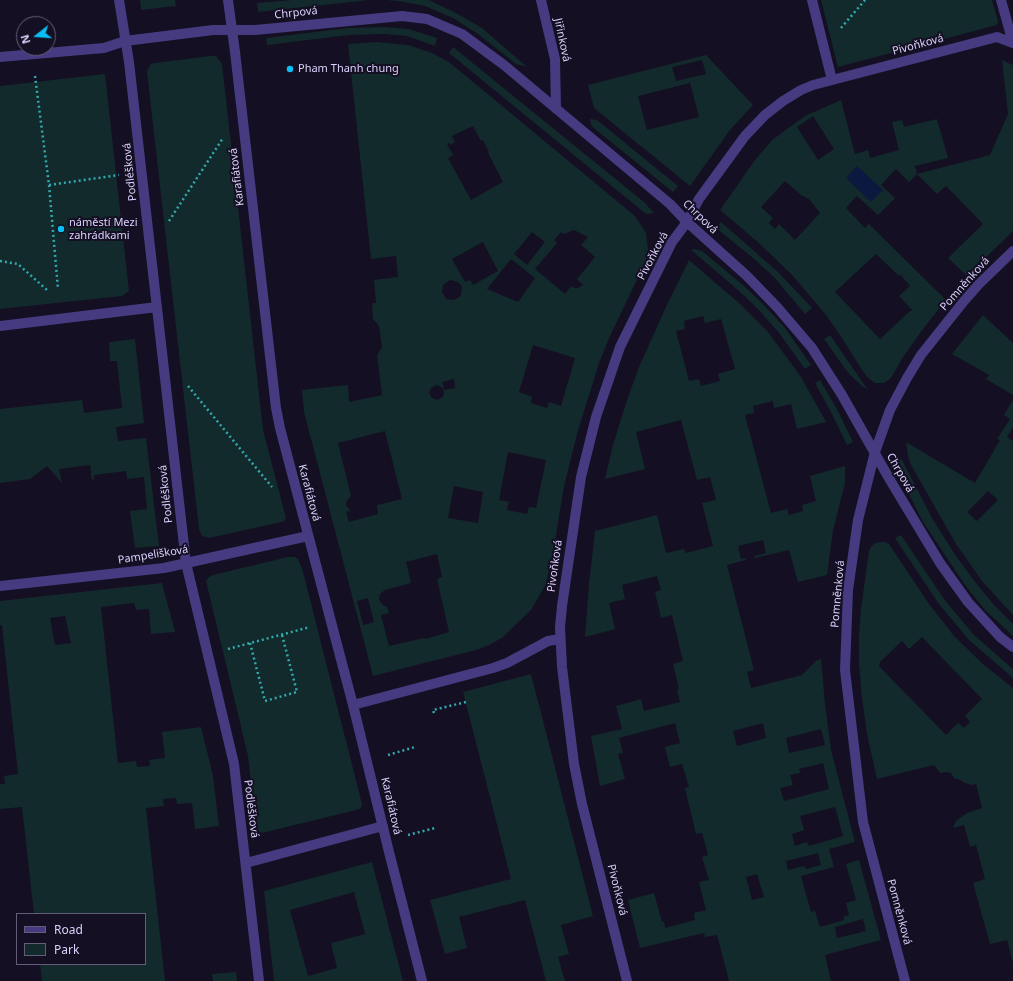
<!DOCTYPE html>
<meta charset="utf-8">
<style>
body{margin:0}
#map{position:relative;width:1013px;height:981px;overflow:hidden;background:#140f22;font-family:"Noto Sans",sans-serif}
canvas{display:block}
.legend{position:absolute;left:16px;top:913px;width:130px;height:52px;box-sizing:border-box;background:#140f22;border:1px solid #645d7a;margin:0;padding:5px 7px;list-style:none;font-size:12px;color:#dcd1fd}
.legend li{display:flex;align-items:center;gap:8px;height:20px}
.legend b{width:20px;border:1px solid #645d7a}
.north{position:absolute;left:16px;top:16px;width:40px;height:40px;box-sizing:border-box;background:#140f22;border:1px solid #645d7a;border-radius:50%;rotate:253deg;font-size:11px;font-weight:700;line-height:16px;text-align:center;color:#dcd1fd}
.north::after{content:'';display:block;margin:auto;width:14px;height:18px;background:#08c0f3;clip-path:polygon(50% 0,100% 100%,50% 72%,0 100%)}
</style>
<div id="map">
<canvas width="1013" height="981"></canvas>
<ul class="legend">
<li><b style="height:5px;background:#463b80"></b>Road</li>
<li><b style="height:11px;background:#122a2c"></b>Park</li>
</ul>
<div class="north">N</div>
</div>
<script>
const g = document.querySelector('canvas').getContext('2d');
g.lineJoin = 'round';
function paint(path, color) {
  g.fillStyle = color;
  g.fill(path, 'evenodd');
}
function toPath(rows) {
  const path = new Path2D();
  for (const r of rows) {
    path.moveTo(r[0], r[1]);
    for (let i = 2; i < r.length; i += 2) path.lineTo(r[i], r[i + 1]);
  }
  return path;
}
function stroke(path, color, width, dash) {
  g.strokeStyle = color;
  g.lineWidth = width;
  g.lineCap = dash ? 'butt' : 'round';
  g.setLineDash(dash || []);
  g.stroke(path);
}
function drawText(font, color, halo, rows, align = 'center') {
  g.font = font + ' "Noto Sans",sans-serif';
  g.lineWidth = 4;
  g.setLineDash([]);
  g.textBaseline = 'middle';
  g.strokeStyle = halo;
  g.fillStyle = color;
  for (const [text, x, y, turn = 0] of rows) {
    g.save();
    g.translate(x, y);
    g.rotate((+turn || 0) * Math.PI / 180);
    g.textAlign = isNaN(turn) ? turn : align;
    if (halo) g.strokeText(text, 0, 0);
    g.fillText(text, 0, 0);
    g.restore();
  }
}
paint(toPath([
 [140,0,175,0,176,6,141,10],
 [292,0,369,0,258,12,257,3],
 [385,0,429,0,456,13,482,28,527,67,516,64,478,34,453,18,425,6,399,1],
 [821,0,992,0,998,21,997,25,838,67],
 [384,27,408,29,437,38,435,46,407,36,384,34,349,35,267,45,266,38,348,28],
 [377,42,408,45,432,53,449,62,635,216,646,233,648,249,646,261,609,338,599,363,577,434,564,486,555,541,546,584,531,610,502,638,489,645,476,650,373,676,304,412,302,390,348,385,349,402,382,395,377,355,382,347,379,326,373,319,372,303,376,303,374,280,398,277,396,256,371,259,348,44],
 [473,126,481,141,483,140,489,152,488,153,503,182,471,200,448,158,453,155,447,144,449,143,450,145,455,142,452,136],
 [574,230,588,237,581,245,595,257,577,279,583,285,578,288,574,288,571,286,565,294,535,269,557,243,554,240,561,232,564,234],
 [532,232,545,242,527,265,514,254],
 [483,242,498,271,473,285,470,280,465,282,452,259],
 [511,259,535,278,518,302,487,289],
 [450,280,458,282,462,287,461,296,454,300,446,299,442,292,443,285],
 [533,345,575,358,561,406,549,402,547,408,531,403,532,397,519,392],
 [454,379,455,388,444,390,442,382],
 [436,385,442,387,444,392,443,397,437,400,432,398,429,393,431,388],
 [385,431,402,499,377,505,378,514,349,522,346,512,350,511,346,505,346,502,351,496,338,443],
 [508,452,546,460,536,508,529,507,527,514,507,510,509,502,499,500],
 [454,486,483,492,478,523,448,518],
 [437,554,442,577,437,579,449,632,426,639,424,638,389,646,381,615,389,613,387,607,383,605,379,600,380,594,385,590,411,583,406,562],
 [368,598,374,622,363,625,357,601],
 [453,47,644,202,654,213,646,214,449,53],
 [706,55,753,105,730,130,690,186,594,108,588,85],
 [702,60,706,74,676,81,672,67],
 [690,83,699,117,647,130,638,96],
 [211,56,216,56,222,64,263,430,286,518,284,521,281,522,209,538,202,536,199,529,147,72,148,69,151,64,155,63],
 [1002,60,1013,65,1013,231,974,269,968,277,948,258,983,224,946,186,937,194,917,174,909,182,896,169,881,185,895,198,878,215,857,196,846,208,865,228,869,224,946,300,923,329,903,357,891,378,884,383,875,383,868,378,862,370,840,335,826,315,793,276,760,244,720,210,755,160,772,140,805,116,841,100,855,154,868,150,870,158,899,150,892,122,902,120,904,127,937,119,948,158,915,166,917,174,990,155,1008,114],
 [813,116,834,149,818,160,797,127],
 [785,181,801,195,809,199,820,213,795,240,779,224,775,229,769,223,773,218,761,207],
 [876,254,899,276,900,274,910,286,899,296,913,311,910,311,880,339,835,292],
 [105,74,129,291,122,296,0,309,0,86],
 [590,119,597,120,678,186,673,192,595,129,591,125],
 [721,222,778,272,812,308,805,314,774,277,753,258,716,228],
 [694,249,702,251,744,286,764,305,785,328,811,365,805,369,779,333,759,310,738,290,691,250],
 [689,260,740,304,768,332,801,377,826,422,797,429,791,404,774,408,773,401,753,406,754,413,745,415,771,513,787,509,789,515,803,511,802,505,816,501,810,476,845,466,845,483,833,530,827,575,798,582,789,550,755,558,754,556,766,553,763,540,738,546,741,559,745,558,746,560,727,565,754,670,747,672,751,688,802,675,816,661,821,659,825,704,831,750,855,842,829,849,834,867,801,876,811,912,815,911,820,927,844,920,843,917,849,915,846,903,856,900,846,864,859,860,881,940,825,955,831,981,729,981,717,935,705,937,704,933,640,948,628,900,654,893,662,922,664,921,665,928,695,920,694,913,706,910,699,882,709,880,702,857,708,855,702,833,696,834,685,788,689,787,682,764,670,767,665,747,680,743,675,723,619,738,623,753,618,754,625,779,600,786,591,736,622,729,616,706,641,699,644,711,680,702,677,690,679,689,673,664,683,661,672,615,661,618,655,592,661,590,657,576,622,585,625,599,609,603,615,629,585,637,589,584,595,531,657,515,666,553,684,549,686,553,713,546,702,503,716,500,710,477,697,480,681,420,636,432,645,469,605,479,613,445,627,400,639,367,665,309],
 [703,316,705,323,721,319,735,369,718,374,720,381,701,386,699,379,689,381,676,331,685,329,684,321],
 [763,723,766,738,737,746,733,731],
 [821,729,825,745,789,753,786,738],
 [823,763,829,789,784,801,780,788,793,785,790,775,800,773,799,769],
 [835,807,843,836,809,846,807,842,795,846,792,834,804,830,800,816],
 [818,853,821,865,806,869,804,866,788,870,786,861],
 [757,874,764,897,752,900,746,877],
 [863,919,866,931,837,938,835,927],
 [983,315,1013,343,1013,395,986,379,989,375,952,354],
 [830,335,868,390,862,386,849,374,824,339],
 [135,339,144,423,116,427,118,441,146,438,159,546,135,548,130,511,147,509,144,477,127,479,126,471,94,475,94,479,92,480,90,465,59,469,62,483,47,466,30,479,0,483,0,409,82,400,84,413,122,408,117,361,110,361,109,342],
 [820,380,838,411,853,442,847,445,832,414,815,383],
 [1013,400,1013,427,1007,437,1013,441,1013,615,982,581,956,544,911,465,908,456,906,442,975,483,1000,440,997,439,1010,419,1004,415],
 [988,491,998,500,977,521,967,512],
 [901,458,932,518,954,553,973,579,993,604,1013,624,1013,636,985,610,965,585,923,522,894,464],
 [901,535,944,599,973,634,1013,669,1013,678,969,640,939,604,895,538],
 [880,542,885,542,889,544,929,604,954,636,984,665,1013,688,1013,963,1007,940,990,944,973,883,985,879,976,845,970,847,964,825,953,828,956,821,967,813,982,808,976,784,971,785,963,782,961,780,954,778,951,773,946,772,940,773,934,765,877,779,867,734,862,698,859,664,859,636,861,608,869,551,871,547,875,543],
 [922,637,982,699,965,716,970,722,964,728,958,723,946,735,879,666,880,662,902,641,909,649],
 [288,557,295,557,298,559,302,568,362,804,361,808,356,810,262,833,258,831,256,825,248,756,206,581,209,577,213,575],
 [162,583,175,632,151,634,149,609,136,610,134,603,101,607,118,763,136,761,137,767,150,766,149,760,165,758,162,732,201,727,213,776,219,826,195,829,192,803,177,804,176,798,163,799,164,806,146,808,165,981,42,981,40,964,145,964,145,914,34,914,22,807,0,809,0,784,5,784,4,776,18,774,2,625,0,625,0,601],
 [65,616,71,643,55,645,50,618],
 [531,674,593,916,561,925,569,954,558,957,565,981,546,981,525,900,459,917,467,948,445,954,430,900,511,879,463,692],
 [372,862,403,981,274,981,264,891],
 [354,892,365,934,331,943,337,968,308,976,290,910],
 [236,972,237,981,213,981,212,974]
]), '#122a2c');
paint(toPath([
 [857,166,883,190,871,202,846,178]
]), '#0b183f');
stroke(toPath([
 [841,28,865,0],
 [35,76,49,185,58,289],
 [49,185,119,175],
 [169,221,223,138],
 [0,261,18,264,47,290],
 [188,386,272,487],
 [250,643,265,701,297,692,282,635],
 [228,649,310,627],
 [434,713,433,710,466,702],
 [388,755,415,747],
 [408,835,435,828]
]), '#33a9b0', 2.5, [2, 3]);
stroke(toPath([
 [119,0,129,62,186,563,234,764,259,981],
 [228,0,235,52,276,408,280,428,353,705,389,852,422,981],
 [541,0,555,59,556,109],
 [812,0,832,80],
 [1001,0,1013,43],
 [0,57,104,48,125,41,213,30,255,30,402,16,427,19,462,34,504,65,670,204,687,222,747,276,777,307,812,348,842,395,890,480,940,563,968,602,1000,637,1013,647],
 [0,326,157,307],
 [0,586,164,568,308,536],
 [353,705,493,668,507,663,548,641,560,639],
 [246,863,383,826],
 [627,981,582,804,574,764,562,667,560,627,562,606,581,477,596,417,620,347,672,242,687,222,699,199,745,136,765,115,783,101,801,90,813,85,997,37,1013,43],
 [905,981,863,822,845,670,848,590,858,520,875,452,890,410,907,378,921,355,964,301,979,284,1013,251]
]), '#463b80', 10);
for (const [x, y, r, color] of [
 [290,69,4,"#08c0f3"],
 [61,229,4,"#08c0f3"]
]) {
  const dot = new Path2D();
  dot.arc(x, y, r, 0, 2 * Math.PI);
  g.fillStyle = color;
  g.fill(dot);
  stroke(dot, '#140f22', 1.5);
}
drawText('11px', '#dcd1fd', '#140f22', [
 ["Chrpová",296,13,-6],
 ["Jiřinková",562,40,78],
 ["Pivoňková",918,45,-15],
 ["Podléšková",130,172,-96],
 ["Karafiátová",237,177,-97],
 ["Chrpová",700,217,44],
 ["Pivoňková",653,256,-62],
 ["Pomněnková",965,284,-48],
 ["Chrpová",900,473,60],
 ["Karafiátová",309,493,75],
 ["Podléšková",166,494,-96],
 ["Pampelišková",153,555,-9],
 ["Pivoňková",555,566,-82],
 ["Pomněnková",838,594,-85],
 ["Karafiátová",391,806,77],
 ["Podléšková",251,809,83],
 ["Pivoňková",617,890,76],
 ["Pomněnková",899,912,75]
]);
drawText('11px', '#dcd1fd', '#140f22', [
 ["Pham Thanh chung",298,69],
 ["náměstí Mezi",69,223],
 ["zahrádkami",69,236]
], 'left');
</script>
